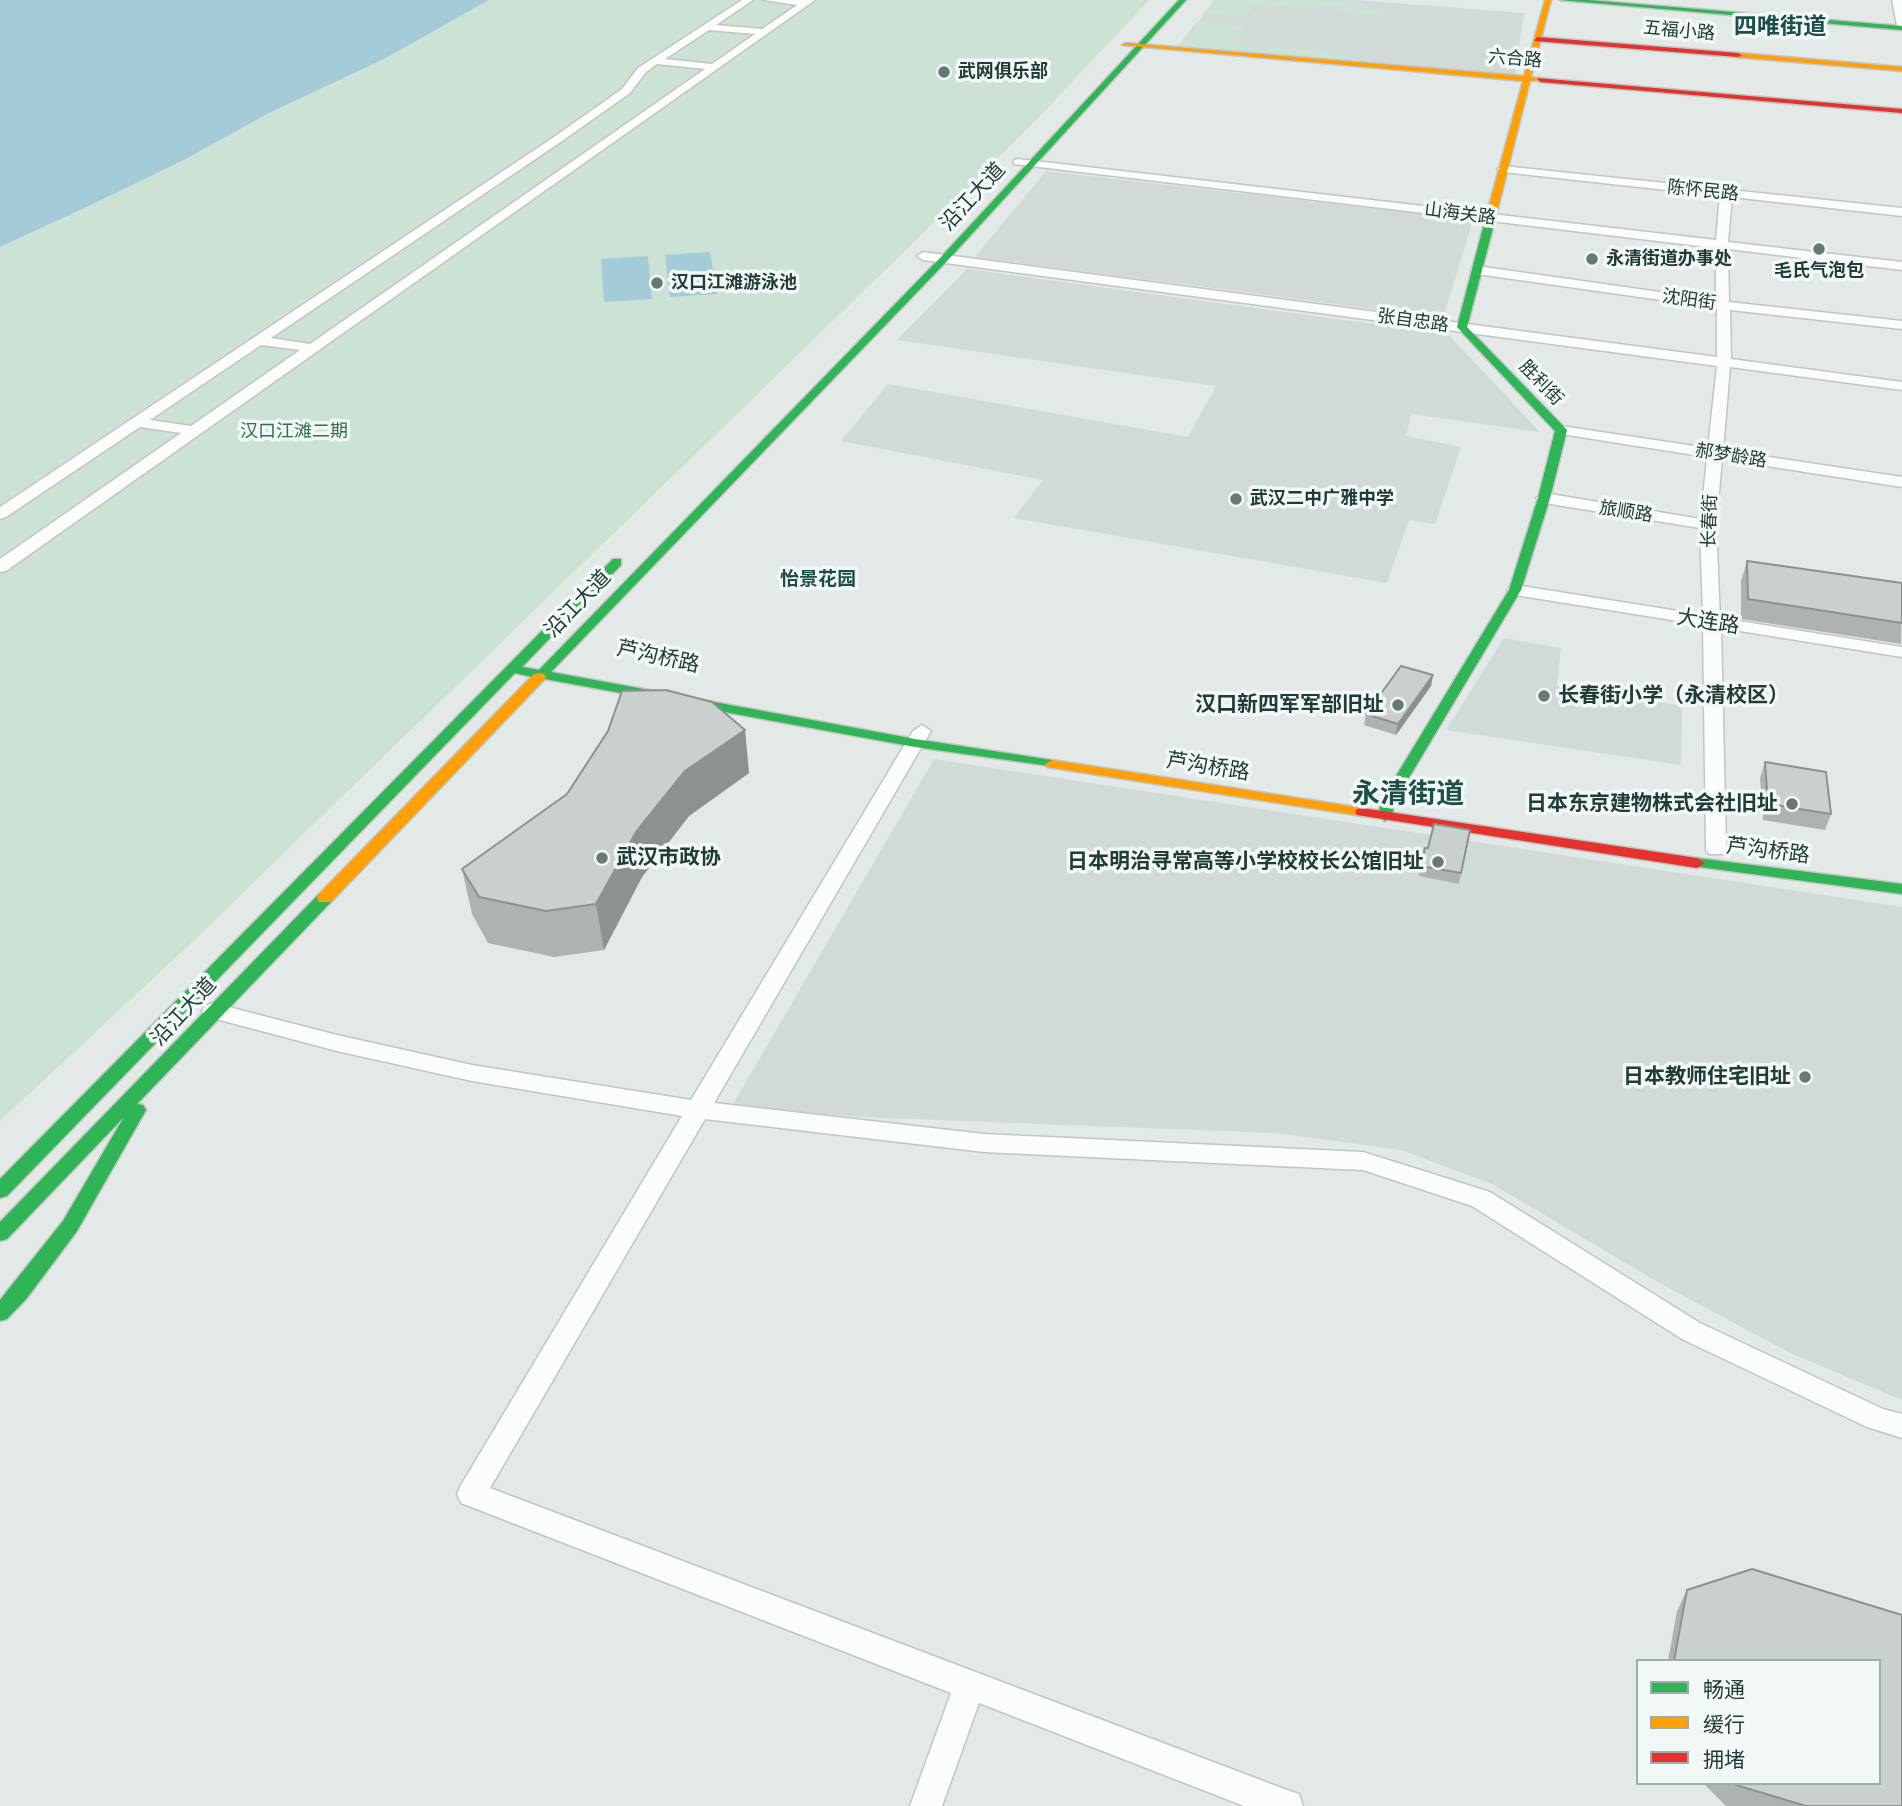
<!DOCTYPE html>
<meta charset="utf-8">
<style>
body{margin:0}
#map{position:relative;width:1902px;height:1806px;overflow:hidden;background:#e3e9e7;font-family:"Work Sans","Noto Sans SC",sans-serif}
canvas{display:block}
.legend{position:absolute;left:1636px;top:1659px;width:245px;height:126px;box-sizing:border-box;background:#f1f8f5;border:2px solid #9eada9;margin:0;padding:9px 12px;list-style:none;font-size:21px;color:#213c38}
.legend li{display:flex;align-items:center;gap:14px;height:35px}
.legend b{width:35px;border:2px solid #9eada9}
</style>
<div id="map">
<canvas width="1902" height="1806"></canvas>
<ul class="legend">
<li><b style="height:9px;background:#30b455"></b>畅通</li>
<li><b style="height:9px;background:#ff9f0a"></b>缓行</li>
<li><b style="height:9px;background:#e5322d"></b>拥堵</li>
</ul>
</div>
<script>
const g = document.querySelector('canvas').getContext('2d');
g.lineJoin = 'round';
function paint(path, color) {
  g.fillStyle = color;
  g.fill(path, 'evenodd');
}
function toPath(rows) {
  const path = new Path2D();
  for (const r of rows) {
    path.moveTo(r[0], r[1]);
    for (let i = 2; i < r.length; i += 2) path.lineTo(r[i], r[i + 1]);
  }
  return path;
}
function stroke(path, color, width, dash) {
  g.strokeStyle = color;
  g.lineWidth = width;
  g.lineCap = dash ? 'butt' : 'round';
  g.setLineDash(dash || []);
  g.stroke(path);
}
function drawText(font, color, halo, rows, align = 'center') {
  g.font = font + ' "Work Sans","Noto Sans SC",sans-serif';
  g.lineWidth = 7;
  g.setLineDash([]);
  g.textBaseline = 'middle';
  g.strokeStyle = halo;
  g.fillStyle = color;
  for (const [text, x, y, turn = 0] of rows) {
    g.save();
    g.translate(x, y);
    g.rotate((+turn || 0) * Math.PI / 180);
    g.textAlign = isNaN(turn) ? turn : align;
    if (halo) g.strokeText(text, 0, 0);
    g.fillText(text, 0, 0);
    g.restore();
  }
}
paint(toPath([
 [1214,0,1355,0,1524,13,1515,74,1181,46],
 [1046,171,1473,220,1443,318,975,257],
 [967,269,1448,334,1540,432,1411,414,1406,436,1461,447,1435,524,1409,520,1387,583,1014,518,1043,480,841,441,888,384,1188,437,1216,386,897,340],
 [1504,638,1561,648,1557,686,1682,706,1681,765,1446,730],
 [934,759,1902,907,1902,1400,1790,1353,1656,1281,1494,1185,1401,1150,1277,1133,860,1117,732,1106]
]), '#d1dad7');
paint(toPath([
 [489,0,1149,0,1041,115,907,249,188,946,0,1121,0,247,91,205,184,160,269,113,384,59],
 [1216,0,1306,0,1383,6,1379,15,1255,4,1247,17,1206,13],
 [1196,22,1243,26,1232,44,1350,54,1346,62,1177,47]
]), '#cce2d5');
paint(toPath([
 [0,0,489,0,384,59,269,113,184,160,91,205,0,247],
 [710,252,717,294,670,297,665,255],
 [648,256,652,299,604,302,601,259]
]), '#a4cbd8');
const street = toPath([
 [742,0,753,0,716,25,762,29,797,5,764,0,815,0,6,571,0,572,0,559,181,433,140,427,6,517,0,519,0,507,554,137,622,89,638,68,742,0],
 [709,30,755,34,712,64,665,59,709,30],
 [657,64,705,69,310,344,271,338,562,141,630,93,646,72,657,64],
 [261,345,300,350,191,426,150,420,261,345],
 [1892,0,1902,0,1902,28,1897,25,1892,0],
 [1018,159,1716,240,1720,196,1503,172,1497,169,1503,166,1902,208,1902,216,1732,197,1728,242,1902,262,1902,270,1728,249,1729,302,1902,321,1902,329,1730,310,1731,359,1902,382,1902,390,1730,367,1723,450,1902,477,1902,487,1722,459,1716,525,1720,618,1902,647,1902,657,1721,628,1726,850,1723,854,1709,854,1706,850,1703,625,1515,595,1507,590,1515,585,1703,615,1700,528,1544,503,1536,498,1544,493,1701,519,1707,457,1561,434,1554,430,1561,426,1708,448,1717,366,923,260,917,256,923,252,1717,357,1717,308,1477,274,1471,270,1477,266,1716,300,1716,248,1014,164,1014,160,1018,159],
 [922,725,931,731,714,1103,984,1134,1363,1152,1490,1192,1700,1323,1883,1409,1902,1414,1902,1438,1867,1427,1682,1339,1472,1206,1363,1170,984,1152,705,1119,490,1488,1287,1790,1299,1794,1303,1806,1244,1806,979,1703,942,1806,910,1806,951,1693,461,1503,457,1494,461,1485,682,1116,472,1081,337,1051,205,1016,202,1011,205,1006,213,1003,337,1035,472,1065,691,1100,913,731,922,725]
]);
const fast = toPath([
 [1179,0,1186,0,947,261,551,672,915,739,1052,760,1059,764,1057,767,915,747,545,679,539,681,532,677,515,673,7,1196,0,1198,0,1179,613,559,621,559,621,565,522,667,539,670,941,257,1179,0],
 [1560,0,1588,0,1902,26,1902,30,1560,0],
 [1489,221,1494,224,1467,327,1567,430,1550,498,1521,590,1395,801,1392,816,1385,821,1378,816,1381,801,1509,590,1538,498,1555,431,1457,327,1484,224,1489,221],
 [1697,858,1902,884,1902,894,1692,866,1689,863,1692,860,1697,858],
 [325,893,333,898,331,902,137,1104,143,1105,146,1110,77,1231,27,1298,7,1319,0,1321,0,1300,63,1221,124,1117,7,1239,0,1241,0,1222,319,894,325,893]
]);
const slow = toPath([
 [1545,0,1551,0,1531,77,1544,80,1530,81,1494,224,1489,227,1484,224,1523,81,1122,45,1126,43,1524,76,1545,0],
 [1738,53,1902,67,1902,71,1735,57,1738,53],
 [539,673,544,674,546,677,544,680,331,902,319,902,317,898,319,894,534,674,539,673],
 [1052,760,1362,808,1369,812,1362,816,1047,767,1045,764,1052,760]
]);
const jam = toPath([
 [1537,37,1738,53,1742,55,1738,57,1534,41,1537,37],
 [1537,78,1902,109,1902,113,1540,82,1537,78],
 [1362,808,1697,858,1705,863,1697,868,1357,815,1355,812,1357,809,1362,808]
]);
stroke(street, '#c0c6c4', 3);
stroke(fast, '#bfc6c4', 3);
stroke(slow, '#bfc6c4', 3);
stroke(jam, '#bfc6c4', 3);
paint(street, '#fbfcfb');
paint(fast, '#30b455');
paint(slow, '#ff9f0a');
paint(jam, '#e5322d');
paint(toPath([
 [1747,561,1902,583,1901,644,1741,619,1741,581],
 [1433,675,1431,686,1396,735,1364,725,1366,714],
 [745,730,749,773,689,816,642,877,604,950,554,957,488,943,472,914,462,869],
 [1765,762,1831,814,1825,830,1763,820,1760,778],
 [1470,830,1459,884,1419,876,1425,848,1428,848],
 [1752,1569,1902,1615,1902,1806,1726,1806,1703,1783,1879,1783,1879,1661,1668,1661,1677,1611,1687,1590]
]), '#aeb3b1');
paint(toPath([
 [1433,675,1431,686,1396,735,1398,724],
 [745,730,749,773,689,816,642,877,604,950,596,904,636,832,685,771]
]), '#8d9290');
const building = toPath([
 [1747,561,1902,583,1902,623,1748,599,1747,561],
 [1401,666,1433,675,1398,724,1366,714,1401,666],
 [666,690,712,702,745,730,685,771,636,832,596,904,546,911,479,897,462,869,567,794,608,731,622,691,666,690],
 [1765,762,1826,772,1831,814,1768,804,1765,762],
 [1434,824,1470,830,1461,873,1421,866,1425,848,1428,848,1434,824],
 [1752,1569,1902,1615,1902,1806,1806,1806,1736,1785,1734,1783,1879,1783,1879,1661,1674,1661,1687,1590,1752,1569]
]);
paint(building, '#cad0ce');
stroke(building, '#8d9290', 2);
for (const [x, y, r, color] of [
 [944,72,7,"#657975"],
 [1819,249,7,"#657975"],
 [1592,259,7,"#657975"],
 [657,283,7,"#657975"],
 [1236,499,7,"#657975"],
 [1544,696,7,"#657975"],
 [1398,705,7,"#657975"],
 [1792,804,7,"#657975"],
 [602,858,7,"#657975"],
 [1438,862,7,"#657975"],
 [1805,1077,7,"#657975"]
]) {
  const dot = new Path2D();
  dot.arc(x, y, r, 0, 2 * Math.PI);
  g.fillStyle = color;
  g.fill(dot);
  stroke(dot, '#f1f8f5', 2.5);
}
drawText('18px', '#213c38', '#f1f8f5', [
 ["五福小路",1679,31,5],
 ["六合路",1515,59,5],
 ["陈怀民路",1703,191,6],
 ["山海关路",1460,214,7],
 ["沈阳街",1689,300,8],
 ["张自忠路",1413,321,8],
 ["胜利街",1541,383,46],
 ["郝梦龄路",1731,456,9],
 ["旅顺路",1626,512,9],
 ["长春街",1710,521,-88]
]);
drawText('bold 18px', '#213c38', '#f1f8f5', [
 ["武网俱乐部",958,72],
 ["永清街道办事处",1606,259],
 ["毛氏气泡包",1819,271,"center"],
 ["汉口江滩游泳池",671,283],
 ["武汉二中广雅中学",1250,499]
], 'left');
drawText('18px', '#2c734f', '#f1f8f5', [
 ["汉口江滩二期",294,432]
]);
drawText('bold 19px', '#1d4e47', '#f1f8f5', [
 ["怡景花园",818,579]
]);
drawText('21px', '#213c38', '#f1f8f5', [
 ["沿江大道",973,197,-47],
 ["沿江大道",578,604,-46],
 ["大连路",1708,622,9],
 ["芦沟桥路",658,657,12],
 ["芦沟桥路",1208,767,9],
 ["芦沟桥路",1768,851,7],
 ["沿江大道",184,1012,-47]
]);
drawText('bold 21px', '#213c38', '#f1f8f5', [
 ["长春街小学（永清校区）",1558,696,"left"],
 ["汉口新四军军部旧址",1384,705],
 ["日本东京建物株式会社旧址",1778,804],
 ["武汉市政协",616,858,"left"],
 ["日本明治寻常高等小学校校长公馆旧址",1424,862],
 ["日本教师住宅旧址",1791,1077]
], 'right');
drawText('bold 23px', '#1d4e47', '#f1f8f5', [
 ["四唯街道",1780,27]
]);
drawText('bold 28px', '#1d4e47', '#f1f8f5', [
 ["永清街道",1408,795]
]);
</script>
